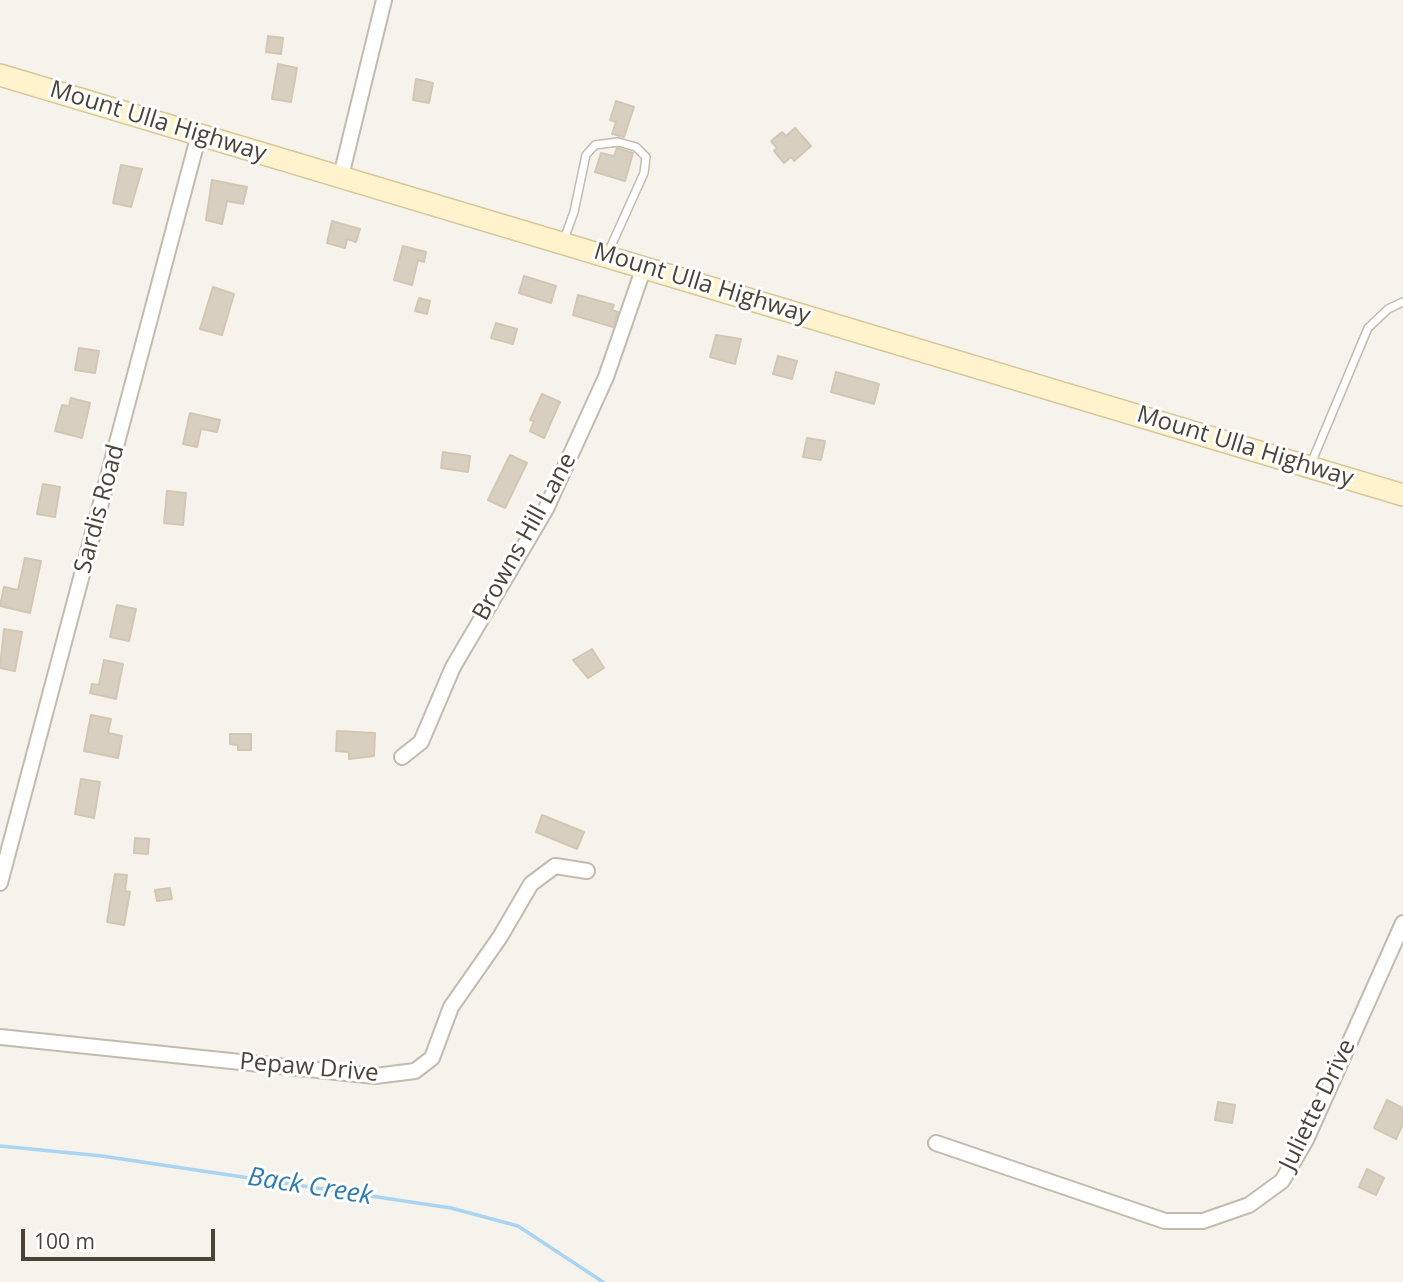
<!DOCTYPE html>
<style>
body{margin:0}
#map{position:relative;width:1403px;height:1282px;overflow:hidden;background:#f6f3ec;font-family:"Open Sans",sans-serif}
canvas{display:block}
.scale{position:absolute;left:21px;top:1229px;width:194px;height:32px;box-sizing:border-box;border:4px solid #4b4439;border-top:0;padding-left:9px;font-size:21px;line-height:24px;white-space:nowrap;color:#4b4439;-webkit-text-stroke:5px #fff;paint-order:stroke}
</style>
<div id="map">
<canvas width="1403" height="1282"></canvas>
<div class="scale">100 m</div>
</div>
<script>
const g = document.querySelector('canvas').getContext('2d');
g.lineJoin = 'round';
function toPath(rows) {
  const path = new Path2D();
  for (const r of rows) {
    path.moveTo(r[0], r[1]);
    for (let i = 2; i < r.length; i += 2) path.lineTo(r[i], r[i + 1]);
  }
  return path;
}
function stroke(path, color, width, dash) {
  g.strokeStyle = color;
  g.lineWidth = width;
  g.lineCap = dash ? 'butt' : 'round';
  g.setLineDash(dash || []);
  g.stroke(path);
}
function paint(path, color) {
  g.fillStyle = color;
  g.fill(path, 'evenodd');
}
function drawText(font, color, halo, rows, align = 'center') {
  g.font = font + ' "Open Sans",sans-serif';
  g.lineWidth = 6;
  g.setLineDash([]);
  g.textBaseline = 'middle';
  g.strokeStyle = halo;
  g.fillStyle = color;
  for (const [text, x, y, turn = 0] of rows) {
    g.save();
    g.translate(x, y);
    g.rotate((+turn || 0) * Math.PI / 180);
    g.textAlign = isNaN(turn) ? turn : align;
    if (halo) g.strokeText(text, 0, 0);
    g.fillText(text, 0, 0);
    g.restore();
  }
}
stroke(toPath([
 [0,1146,102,1156,451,1208,518,1226,603,1282]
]), '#a9d4f2', 3.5);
const building = toPath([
 [268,36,283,38,281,54,266,52,268,36],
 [278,64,297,68,291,102,272,99,278,64],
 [416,79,433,83,429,103,413,100,416,79],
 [616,101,634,107,624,137,612,134,616,122,610,120,616,101],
 [795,128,811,146,794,161,791,157,784,163,774,151,777,148,771,141,782,132,786,136,795,128],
 [617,148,633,153,625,181,595,172,601,153,614,156,617,148],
 [121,165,142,169,131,207,113,203,121,165],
 [212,180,247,187,243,204,227,201,222,224,206,220,212,180],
 [332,221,360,229,356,242,347,239,345,248,327,243,332,221],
 [403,246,426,252,424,262,418,260,412,285,394,280,403,246],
 [524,276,556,286,551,303,519,293,524,276],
 [213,287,234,294,222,335,200,329,213,287],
 [578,295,614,305,612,310,618,312,613,327,573,315,578,295],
 [419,298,430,301,427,314,415,311,419,298],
 [496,323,517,329,513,344,491,338,496,323],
 [716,335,741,339,735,364,710,357,716,335],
 [79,348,99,351,95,373,75,370,79,348],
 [778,356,797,361,792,379,773,374,778,356],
 [836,372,879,384,874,404,831,392,836,372],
 [542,394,560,402,544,438,530,431,534,421,530,420,542,394],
 [71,398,90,403,82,438,55,431,62,405,69,406,71,398],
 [190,413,220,420,217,432,201,429,197,447,183,444,190,413],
 [807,438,825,441,821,460,803,457,807,438],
 [443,452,470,456,468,472,441,468,443,452],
 [510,455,527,463,505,508,488,500,510,455],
 [43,484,60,487,55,517,37,514,43,484],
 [167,491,186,493,183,525,164,523,167,491],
 [25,558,41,561,30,613,0,606,4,587,18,590,25,558],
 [117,605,136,609,129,641,110,637,117,605],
 [4,629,22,632,15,671,0,668,4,629],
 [592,649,604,668,588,678,573,660,592,649],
 [104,660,123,664,116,699,90,693,92,684,99,685,104,660],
 [91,715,111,719,108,733,122,736,118,758,84,751,91,715],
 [337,731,375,733,374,756,349,759,349,752,336,751,337,731],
 [230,734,251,734,251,750,238,750,238,745,230,744,230,734],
 [81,779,100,782,94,818,75,814,81,779],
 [542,815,584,832,577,849,536,832,542,815],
 [135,838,149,839,148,854,134,853,135,838],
 [115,874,127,875,125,891,130,892,124,925,107,922,115,874],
 [170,888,172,899,157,901,155,890,170,888],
 [1387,1100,1403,1108,1403,1124,1396,1139,1374,1128,1387,1100],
 [1218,1102,1235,1105,1232,1123,1215,1120,1218,1102],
 [1367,1169,1384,1178,1376,1195,1359,1187,1367,1169]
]);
paint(building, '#d8cfc1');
stroke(building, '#d3c7b4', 2);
const service = toPath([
 [563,242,574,212,586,155,595,145,618,142,636,147,646,157,644,173,607,255],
 [1310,466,1368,328,1388,309,1403,302]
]);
const minor = toPath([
 [341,176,384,0],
 [402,757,421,742,453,667,546,509,606,377,644,267],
 [0,883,199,134],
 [0,1037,375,1076,415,1071,432,1058,451,1007,500,937,531,884,555,866,587,871],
 [936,1143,1165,1221,1203,1221,1249,1205,1282,1181,1306,1140,1403,923]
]);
const secondary = toPath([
 [0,75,1403,495]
]);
stroke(service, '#c2bbae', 10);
stroke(minor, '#c2bbae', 18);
stroke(secondary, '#d6c79b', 24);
stroke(service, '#fff', 7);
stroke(minor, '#fff', 14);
stroke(secondary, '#fff3cd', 21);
drawText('24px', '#4b4439', '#fff', [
 ["Mount Ulla Highway",158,122,17],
 ["Mount Ulla Highway",702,284,17],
 ["Mount Ulla Highway",1245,447,17],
 ["Sardis Road",100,509,-75],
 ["Browns Hill Lane",525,537,-61],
 ["Pepaw Drive",309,1068,5],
 ["Juliette Drive",1318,1105,-64]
]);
drawText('italic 26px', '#2e7ab2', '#fff', [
 ["Back Creek",310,1187,9]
]);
</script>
